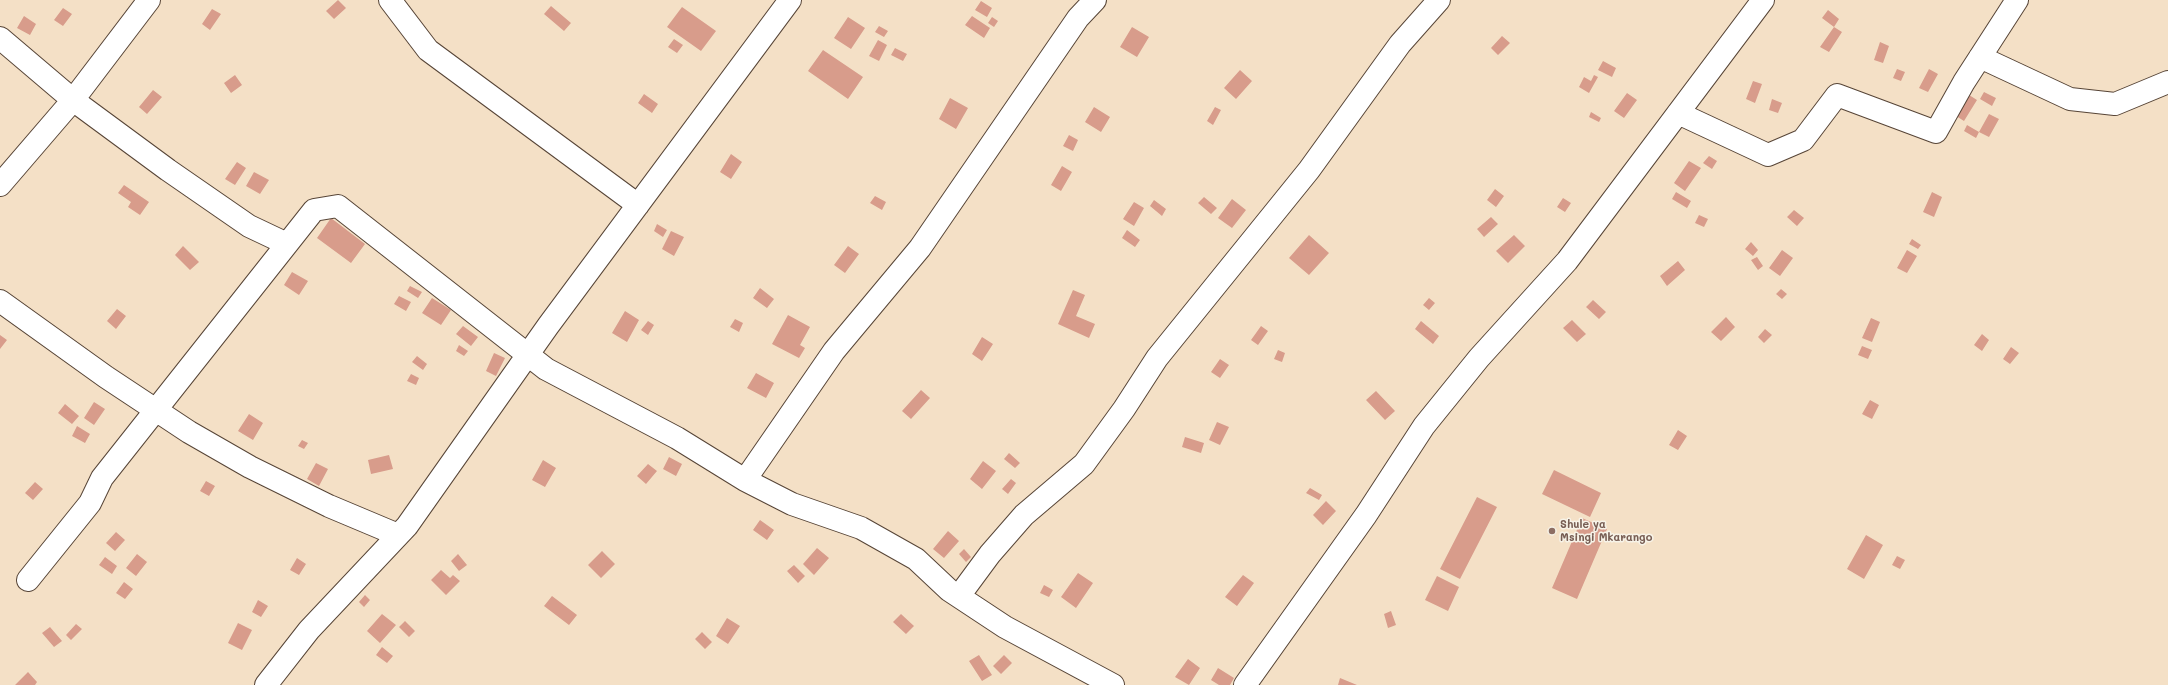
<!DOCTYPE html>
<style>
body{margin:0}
canvas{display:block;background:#f4e0c6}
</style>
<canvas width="2168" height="685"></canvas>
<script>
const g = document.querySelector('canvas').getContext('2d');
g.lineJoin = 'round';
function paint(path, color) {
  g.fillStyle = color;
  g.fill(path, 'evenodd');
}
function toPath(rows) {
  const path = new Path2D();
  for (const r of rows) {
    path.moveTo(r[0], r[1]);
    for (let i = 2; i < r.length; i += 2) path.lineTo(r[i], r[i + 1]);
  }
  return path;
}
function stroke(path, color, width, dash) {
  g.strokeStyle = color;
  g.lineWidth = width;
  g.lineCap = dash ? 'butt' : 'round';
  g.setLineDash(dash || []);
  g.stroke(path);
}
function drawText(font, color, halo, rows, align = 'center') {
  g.font = font + ' Mali,sans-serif';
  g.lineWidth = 3;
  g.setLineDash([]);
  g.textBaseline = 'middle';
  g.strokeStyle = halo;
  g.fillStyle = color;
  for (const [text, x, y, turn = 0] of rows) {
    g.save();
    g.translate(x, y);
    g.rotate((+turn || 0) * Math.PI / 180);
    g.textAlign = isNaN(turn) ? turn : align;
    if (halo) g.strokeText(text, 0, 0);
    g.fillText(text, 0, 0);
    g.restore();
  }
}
paint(toPath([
 [338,0,346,8,334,19,326,11],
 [981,1,992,8,987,17,975,10],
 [551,6,571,23,564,31,544,14],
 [682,7,716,31,701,51,667,27],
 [63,8,72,14,63,26,54,20],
 [212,9,221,14,210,30,202,24],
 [1828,10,1839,19,1834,27,1822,18],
 [24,16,36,24,30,35,17,28],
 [972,16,990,28,984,38,965,25],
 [848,17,865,28,851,49,834,38],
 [992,17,998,21,994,27,988,23],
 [879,26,888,31,884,37,875,32],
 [1132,27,1149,37,1137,57,1120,47],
 [1834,27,1842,32,1829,52,1820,47],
 [1502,36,1510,43,1498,55,1491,48],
 [674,39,683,45,677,53,668,47],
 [878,40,887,45,879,61,869,56],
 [1880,42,1889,46,1883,63,1874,60],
 [895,48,907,54,903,61,891,55],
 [823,50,863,77,848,99,808,71],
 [1603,61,1616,68,1612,77,1598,70],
 [1897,69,1905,72,1901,81,1893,78],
 [1929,69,1938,74,1928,92,1919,88],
 [1240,70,1252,81,1236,99,1224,88],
 [235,75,242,85,231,93,224,83],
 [1594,75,1598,77,1589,93,1579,87,1584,77,1591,81],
 [1753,81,1762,84,1755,103,1746,99],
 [153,90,162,97,147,114,139,107],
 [1984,92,1996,98,1992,106,1980,99],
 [1627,93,1637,100,1624,118,1614,111],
 [1966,93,1977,100,1964,121,1953,114],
 [644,94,658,104,652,113,638,103],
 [950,98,968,108,956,129,939,119],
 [1772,99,1782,103,1778,113,1769,110],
 [1094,107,1110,117,1101,132,1085,122],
 [1215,107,1221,110,1213,125,1207,121],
 [1591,112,1601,118,1599,122,1589,117],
 [1989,114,1999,119,1989,137,1979,132],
 [1967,125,1979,132,1976,138,1964,131],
 [1069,135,1078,140,1073,151,1063,146],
 [731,154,742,162,731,179,720,172],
 [1709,156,1717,161,1712,169,1703,163],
 [1689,161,1701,168,1685,191,1674,183],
 [237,162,246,168,235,185,225,179],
 [1062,166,1072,172,1061,191,1051,185],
 [254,172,269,180,260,194,246,186],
 [124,185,149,202,140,215,128,207,131,202,118,193],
 [1495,189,1504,196,1496,207,1487,200],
 [1676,192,1691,201,1687,208,1672,199],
 [1932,192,1942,197,1934,217,1923,212],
 [875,196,886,202,882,210,870,203],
 [1204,197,1217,208,1211,214,1198,203],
 [1563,198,1571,203,1565,212,1557,207],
 [1232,199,1246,210,1232,228,1218,218],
 [1154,200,1166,209,1162,216,1150,206],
 [1134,202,1144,208,1134,226,1123,219],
 [1794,210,1804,218,1797,226,1787,217],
 [1699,215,1708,219,1704,227,1695,223],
 [1491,217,1498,224,1484,237,1477,229],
 [331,218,365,244,351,263,317,238],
 [657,224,667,230,663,237,654,231],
 [1127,230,1140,240,1135,247,1122,238],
 [671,231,684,237,674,256,662,249],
 [1309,235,1329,253,1309,275,1289,258],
 [1514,235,1525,246,1508,263,1496,251],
 [1912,239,1921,245,1918,249,1909,244],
 [1751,242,1758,250,1753,256,1745,249],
 [183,246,199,262,190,270,175,255],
 [848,246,859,254,845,273,834,265],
 [1782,250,1793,258,1780,276,1769,268],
 [1907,250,1917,256,1907,273,1897,268],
 [1757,257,1763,266,1758,270,1751,260],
 [1678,261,1685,270,1667,286,1660,276],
 [292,272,308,281,299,295,284,285],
 [410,286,422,292,418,298,407,291],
 [760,288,774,299,767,308,753,298],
 [1781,289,1787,294,1782,299,1776,294],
 [1073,290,1085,295,1076,316,1095,324,1089,338,1058,324],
 [399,296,411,302,406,311,394,304],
 [432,298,451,310,441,325,422,313],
 [1429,298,1435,303,1429,310,1423,305],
 [1593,300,1606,312,1599,319,1586,307],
 [117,309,126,316,116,329,107,321],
 [625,311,639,320,627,342,612,333],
 [788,315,810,327,800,345,805,348,799,358,772,344],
 [1726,317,1735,327,1721,341,1711,332],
 [1871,318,1880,322,1872,342,1862,338],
 [735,319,743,323,739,332,730,327],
 [1572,320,1586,334,1577,342,1563,328],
 [648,321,654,325,648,335,641,330],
 [1421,321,1439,336,1433,344,1415,329],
 [463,326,478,337,471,346,456,334],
 [1261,326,1268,331,1258,345,1251,340],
 [1765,329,1772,335,1764,343,1758,337],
 [1982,334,1989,340,1982,351,1974,345],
 [0,335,7,340,0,349],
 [982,337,993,344,982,361,972,354],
 [459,345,468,351,464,356,456,351],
 [1862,346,1872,350,1868,359,1858,355],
 [2011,347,2019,353,2010,364,2003,359],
 [1278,350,1285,353,1282,362,1274,359],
 [494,353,505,358,496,376,486,371],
 [417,356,427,364,423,370,412,362],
 [1220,359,1229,365,1220,378,1211,372],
 [756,373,774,383,766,398,747,388],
 [411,374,419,378,416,385,407,381],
 [921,390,930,398,911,419,902,411],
 [1376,391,1395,411,1385,420,1366,400],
 [1870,400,1879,405,1872,419,1862,414],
 [94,402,105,409,94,425,84,418],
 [65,404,79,416,72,424,58,413],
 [249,414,263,423,253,440,238,431],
 [1217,422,1229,427,1220,445,1209,440],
 [77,426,90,434,85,443,72,436],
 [1678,430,1687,436,1678,450,1669,445],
 [1185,437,1204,443,1201,453,1182,447],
 [302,440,308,443,304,449,298,446],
 [1009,453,1020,463,1015,468,1004,459],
 [389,455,393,469,371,474,368,460],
 [669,457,682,464,676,476,663,469],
 [543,460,556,468,545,487,532,480],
 [983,461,996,471,982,489,970,479],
 [316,463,328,469,319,486,307,479],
 [648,464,657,471,646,484,637,476],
 [1554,470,1601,493,1590,517,1542,494],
 [1011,479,1016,483,1008,494,1002,489],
 [206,481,215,486,209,496,200,491],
 [35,482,43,489,33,500,25,493],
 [1310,488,1322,495,1319,500,1306,493],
 [1477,497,1497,507,1460,579,1440,569],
 [1326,501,1336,511,1323,525,1313,515],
 [1582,518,1607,529,1577,599,1552,588],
 [760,520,774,530,767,540,753,530],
 [948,531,959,541,944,558,933,549],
 [116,532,125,540,115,551,106,543],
 [1866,535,1883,545,1864,579,1847,569],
 [817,548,829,558,814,575,803,564],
 [964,549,971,557,966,562,959,554],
 [602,551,615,564,601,578,588,565],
 [137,554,147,562,136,576,126,568],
 [458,554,467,565,459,571,451,561],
 [1897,556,1905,560,1900,569,1892,565],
 [105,557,117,566,112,574,99,565],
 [297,558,306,564,299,575,290,570],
 [794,565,805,576,798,583,787,571],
 [441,570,450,578,453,575,460,581,446,595,431,580],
 [1078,573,1093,583,1076,608,1061,597],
 [1243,575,1254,583,1237,606,1225,597],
 [1437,576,1459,587,1448,611,1425,600],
 [124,582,133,589,125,599,116,593],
 [1044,585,1053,590,1049,597,1040,593],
 [365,595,370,600,364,607,359,602],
 [552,596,577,615,569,625,544,606],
 [258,600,268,606,261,617,252,612],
 [1391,611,1396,625,1388,628,1384,614],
 [382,614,396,625,380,643,367,631],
 [901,614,914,626,906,634,893,622],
 [727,618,740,626,728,644,716,636],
 [405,621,415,631,409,637,399,627],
 [238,623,252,630,242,650,228,643],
 [76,624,82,629,71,640,66,635],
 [50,627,62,641,54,647,42,633],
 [702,632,712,642,705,649,695,639],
 [382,647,393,656,387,663,376,655],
 [979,655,992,675,982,681,969,661],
 [1004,655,1012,663,1001,674,993,666],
 [1188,659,1200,668,1189,685,1175,677],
 [1218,668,1234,678,1230,685,1219,685,1211,680],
 [28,672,37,682,35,685,15,685],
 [1340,678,1357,685,1338,685]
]), '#d89c8b');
const minor = toPath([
 [390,0,428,50,638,205],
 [0,38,73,100,168,170,249,226,287,244],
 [1980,57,2070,99,2115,104,2168,82],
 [1678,113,1768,155,1803,140,1837,95,1936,132,1964,82,2017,0],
 [0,185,73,100,149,0],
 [0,301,106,377,189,432,250,467,329,506,398,535],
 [745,480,834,351,920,248,1078,18,1095,0],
 [28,580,90,503,102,478,314,210,338,206,546,369,677,438,745,480,792,504,861,528,916,559,949,590,1005,627,1113,685],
 [959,596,990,554,1024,515,1084,464,1124,409,1157,358,1309,170,1400,44,1439,0],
 [266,685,309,630,407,526,548,326,790,0],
 [1245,685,1366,515,1424,426,1479,358,1567,261,1763,0]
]);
stroke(minor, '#574537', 24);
stroke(minor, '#fff', 22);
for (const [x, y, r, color] of [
 [1552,531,4,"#8d6e63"]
]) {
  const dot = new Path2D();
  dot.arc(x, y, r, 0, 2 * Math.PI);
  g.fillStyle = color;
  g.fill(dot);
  stroke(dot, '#f7f3e8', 1.5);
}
drawText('bold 11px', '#785e54', '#f7f3e8', [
 ["Shule ya",1560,525],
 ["Msingi Mkarango",1560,538]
], 'left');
</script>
